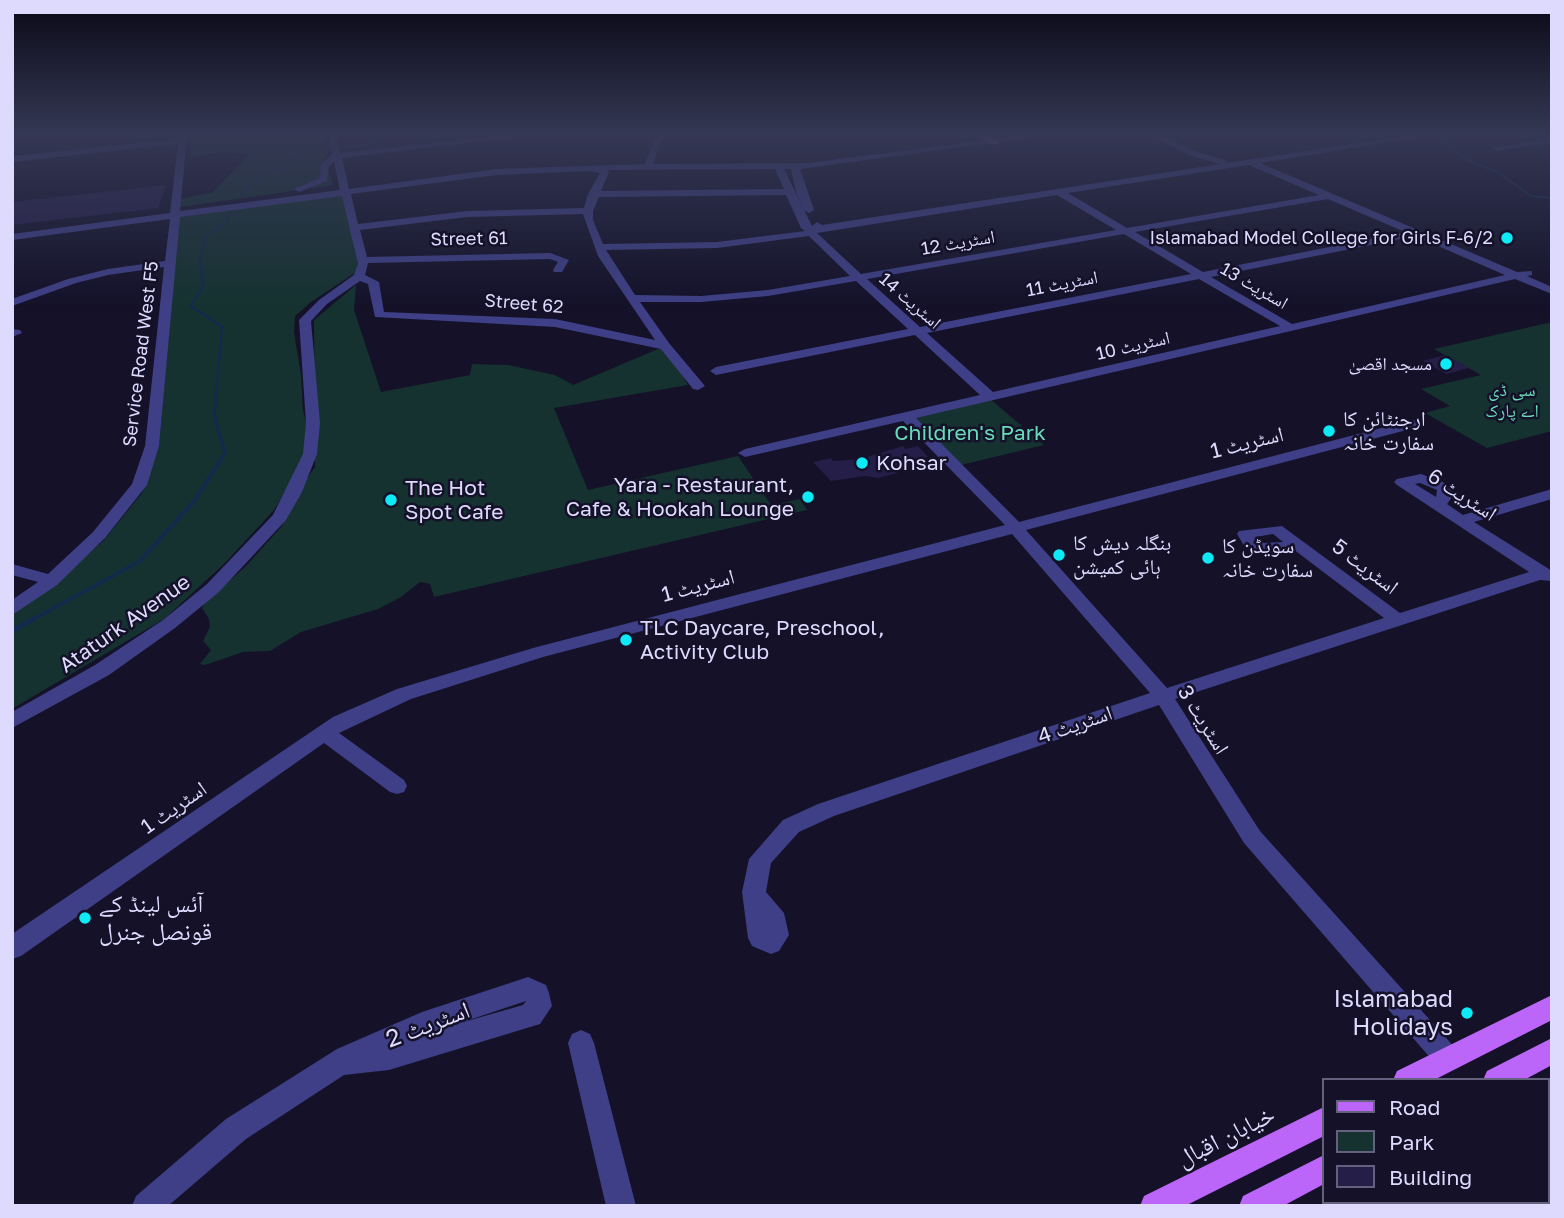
<!DOCTYPE html>
<meta charset="utf-8">
<style>
body{margin:0}
#map{position:relative;width:1564px;height:1218px;overflow:hidden;background:#141129;font-family:"Golos Text",sans-serif}
canvas{display:block}
.frame{position:absolute;inset:0;border:14px solid #dddafe;pointer-events:none}
.legend{position:absolute;left:1322px;top:1078px;width:228px;height:126px;box-sizing:border-box;background:#141129;border:2px solid #64617e;margin:0;padding:9px 12px;list-style:none;font-size:21px;color:#dddafe}
.legend li{display:flex;align-items:center;gap:14px;height:35px}
.legend b{width:35px;border:2px solid #64617e}
</style>
<div id="map">
<canvas width="1564" height="1218"></canvas>
<div class="frame"></div>
<ul class="legend">
<li><b style="height:9px;background:#bb66f9"></b>Road</li>
<li><b style="height:19px;background:#153230"></b>Park</li>
<li><b style="height:19px;background:#251e49"></b>Building</li>
</ul>
</div>
<script>
const g = document.querySelector('canvas').getContext('2d');
g.lineJoin = 'round';
function paint(path, color) {
  g.fillStyle = color;
  g.fill(path, 'evenodd');
}
function toPath(rows) {
  const path = new Path2D();
  for (const r of rows) {
    path.moveTo(r[0], r[1]);
    for (let i = 2; i < r.length; i += 2) path.lineTo(r[i], r[i + 1]);
  }
  return path;
}
function stroke(path, color, width, dash) {
  g.strokeStyle = color;
  g.lineWidth = width;
  g.lineCap = dash ? 'butt' : 'round';
  g.setLineDash(dash || []);
  g.stroke(path);
}
function drawText(font, color, halo, rows, align = 'center') {
  g.font = font + ' "Golos Text","Noto Naskh Arabic",sans-serif';
  g.lineWidth = 5;
  g.setLineDash([]);
  g.textBaseline = 'middle';
  g.strokeStyle = halo;
  g.fillStyle = color;
  for (const [text, x, y, turn = 0] of rows) {
    g.save();
    g.translate(x, y);
    g.rotate((+turn || 0) * Math.PI / 180);
    g.textAlign = isNaN(turn) ? turn : align;
    if (halo) g.strokeText(text, 0, 0);
    g.fillText(text, 0, 0);
    g.restore();
  }
}
paint(toPath([
 [193,136,323,136,328,153,325,159,333,185,180,207,180,199,213,192,250,154,224,152,190,157],
 [343,193,359,270,311,302,295,316,294,332,301,375,303,411,307,425,305,459,274,510,223,565,164,619,12,709,12,614,49,589,103,541,142,493,159,446,179,217],
 [356,285,354,310,381,392,470,375,472,364,508,365,555,375,573,385,665,346,688,385,554,408,588,490,738,456,771,505,800,499,807,510,434,597,430,584,420,582,401,597,378,609,301,632,270,651,243,652,205,665,200,664,211,650,203,641,210,627,209,619,202,608,204,604,246,566,282,526,305,481,315,467,314,320],
 [1552,322,1552,431,1487,448,1425,413,1450,406,1421,389,1481,375,1434,349],
 [989,398,1044,445,961,465,911,417]
]), '#153230');
stroke(toPath([
 [1434,136,1468,160,1499,173,1531,196,1552,198],
 [340,147,366,145,387,136],
 [242,195,258,178,294,157,311,148,329,147],
 [200,260,206,236,226,221,231,209]
]), '#112a4d', 2);
stroke(toPath([
 [200,258,203,285,191,306,222,327,214,417]
]), '#112a4d', 2.5);
stroke(toPath([
 [32,620,140,561,195,500,225,453,214,415]
]), '#112a4d', 3.5);
stroke(toPath([
 [12,631,35,618]
]), '#112a4d', 4.5);
paint(toPath([
 [166,185,158,208,12,225,12,202],
 [1445,355,1469,368,1446,374,1423,361],
 [903,446,905,449,918,446,928,457,900,467,903,470,896,471,898,473,878,478,865,476,831,481,813,462,831,458,833,461,860,459]
]), '#251e49');
paint(toPath([
 [179,136,187,136,180,211,340,190,334,162,329,166,327,181,299,192,294,189,320,178,321,165,332,154,328,136,336,136,340,153,496,136,527,136,342,158,349,189,496,169,645,164,655,136,663,136,653,164,807,163,1017,136,1044,136,800,169,814,210,809,213,804,210,796,192,791,169,784,169,812,226,817,222,822,225,1221,164,1191,156,1152,136,1164,136,1197,152,1226,160,1227,163,1403,136,1426,136,1260,163,1517,272,1532,271,1532,275,1527,276,1552,287,1552,294,1515,279,916,418,1019,522,1412,420,1422,420,1422,426,1026,530,1167,688,1384,618,1293,549,1274,554,1246,549,1237,534,1239,531,1282,526,1400,613,1529,572,1397,485,1394,482,1397,479,1421,474,1450,485,1453,496,1447,504,1463,515,1552,489,1552,499,1474,522,1549,569,1552,572,1552,581,1540,580,1175,699,1260,831,1457,1050,1461,1059,1457,1068,1448,1072,1439,1068,1244,843,1159,705,834,816,799,832,771,863,766,892,784,913,789,935,779,951,771,954,752,946,748,938,742,892,749,859,783,820,818,804,1150,693,1012,534,543,657,411,699,339,733,404,780,407,786,404,792,397,794,390,792,324,743,21,956,12,959,12,934,333,717,397,689,533,648,1005,525,903,421,745,457,738,453,745,449,980,395,915,335,716,375,710,371,716,367,908,329,856,281,768,296,701,302,640,302,669,343,705,386,698,390,693,389,661,349,555,327,375,317,368,284,360,281,327,304,311,321,320,423,317,454,302,492,286,520,219,592,175,628,109,675,12,728,12,712,95,665,163,620,207,584,273,515,303,454,306,423,299,320,319,300,354,275,358,264,342,196,180,217,159,446,147,485,105,538,57,585,12,615,12,600,38,582,12,575,12,564,48,574,93,532,132,484,145,446,164,267,108,275,76,283,12,306,12,299,68,279,108,269,165,261,170,219,12,240,12,234,170,213,178,144,12,162,12,156,179,139,179,136],
 [1249,165,1319,195,1127,228,1068,193,1249,165],
 [775,169,784,189,601,191,609,172,607,170,775,169],
 [589,171,600,173,588,194,584,208,467,211,358,224,351,194,496,175,589,171],
 [786,195,801,228,805,231,717,242,603,244,593,220,593,211,599,197,786,195],
 [1057,195,1116,230,861,274,817,233,1057,195],
 [1328,199,1405,232,1203,272,1135,232,1328,199],
 [583,214,598,256,655,340,555,319,384,312,379,282,365,275,368,263,550,259,558,262,553,270,554,272,562,272,569,260,550,253,367,257,360,230,467,217,583,214],
 [1124,234,1191,274,920,327,867,279,1124,234],
 [809,236,850,276,768,290,701,296,635,295,606,250,717,248,809,236],
 [1415,236,1505,275,1292,324,1211,277,1415,236],
 [1199,279,1280,326,993,392,927,333,1199,279],
 [1420,483,1437,490,1436,497,1415,484,1420,483],
 [1273,534,1283,542,1264,543,1255,537,1273,534],
 [1552,138,1552,143,1497,151,1493,148,1552,138],
 [12,329,20,330,22,333,12,337,12,329],
 [528,977,546,985,549,993,552,1006,540,1024,389,1070,344,1075,246,1139,168,1206,132,1206,136,1196,226,1119,337,1049,422,1012,528,977],
 [526,1001,523,1005,460,1023,526,1001],
 [581,1030,590,1034,594,1043,636,1206,606,1206,568,1043,572,1034,581,1030]
]), '#3e3f86');
paint(toPath([
 [979,136,990,136,999,143,992,145,979,136],
 [1552,995,1552,1020,1434,1080,1393,1080,1397,1071,1552,995],
 [1552,1038,1552,1065,1524,1080,1483,1080,1487,1071,1552,1038],
 [1324,1107,1324,1136,1185,1206,1140,1206,1144,1196,1324,1107],
 [1324,1155,1324,1184,1283,1206,1239,1206,1243,1196,1324,1155]
]), '#bb66f9');
const sky = g.createLinearGradient(0, 0, 0, 307);
sky.addColorStop(0, '#0b0917');
sky.addColorStop(0.44, '#343854');
sky.addColorStop(1, '#34385400');
g.fillStyle = sky;
g.fillRect(0, 0, 1564, 307);
for (const [x, y, r, color] of [
 [1507,238,7,"#0ee9f6"],
 [1446,364,7,"#0ee9f6"],
 [1329,431,7,"#0ee9f6"],
 [862,463,7,"#0ee9f6"],
 [808,497,7,"#0ee9f6"],
 [391,500,7,"#0ee9f6"],
 [1059,555,7,"#0ee9f6"],
 [1208,558,7,"#0ee9f6"],
 [626,640,7,"#0ee9f6"],
 [85,918,7,"#0ee9f6"],
 [1467,1013,7,"#0ee9f6"]
]) {
  const dot = new Path2D();
  dot.arc(x, y, r, 0, 2 * Math.PI);
  g.fillStyle = color;
  g.fill(dot);
  stroke(dot, '#141129', 2.5);
}
drawText('18px', '#dddafe', '#141129', [
 ["Islamabad Model College for Girls F-6/2",1493,238],
 ["مسجد اقصیٰ",1432,364]
], 'right');
drawText('18px', '#dddafe', '#141129', [
 ["Street 61",469,239,-1],
 ["اسٹریٹ 12",958,243,-10],
 ["اسٹریٹ 11",1062,284,-11],
 ["اسٹریٹ 13",1254,286,30],
 ["اسٹریٹ 14",910,301,41],
 ["Street 62",524,304,5],
 ["اسٹریٹ 10",1133,346,-13],
 ["Service Road West F5",141,354,-83]
]);
drawText('18px', '#68dcba', '#141129', [
 ["سی ڈی",1512,390],
 ["اے پارک",1512,411]
]);
drawText('21px', '#dddafe', '#141129', [
 ["ارجنٹائن کا",1343,419],
 ["سفارت خانہ",1343,443],
 ["Kohsar",876,463],
 ["Yara - Restaurant,",794,485,"right"],
 ["Cafe & Hookah Lounge",794,509,"right"],
 ["The Hot",405,488],
 ["Spot Cafe",405,512],
 ["بنگلہ دیش کا",1073,543],
 ["ہائی کمیشن",1073,567],
 ["سویڈن کا",1222,546],
 ["سفارت خانہ",1222,570],
 ["TLC Daycare, Preschool,",640,628],
 ["Activity Club",640,652]
], 'left');
drawText('21px', '#68dcba', '#141129', [
 ["Children's Park",970,433]
]);
drawText('21px', '#dddafe', '#141129', [
 ["اسٹریٹ 1",1247,443,-14],
 ["اسٹریٹ 6",1462,495,33],
 ["اسٹریٹ 5",1365,567,37],
 ["اسٹریٹ 1",698,586,-15],
 ["Ataturk Avenue",125,624,-35],
 ["اسٹریٹ 3",1203,720,58],
 ["اسٹریٹ 4",1075,725,-19],
 ["اسٹریٹ 1",174,808,-35]
]);
drawText('24px', '#dddafe', '#141129', [
 ["آئس لینڈ کے",99,904],
 ["قونصل جنرل",99,932],
 ["Islamabad",1453,999,"right"],
 ["Holidays",1453,1027,"right"]
], 'left');
drawText('24px', '#dddafe', '#141129', [
 ["اسٹریٹ 2",428,1025,-21],
 ["خیابان اقبال",1226,1137,-27]
]);
</script>
